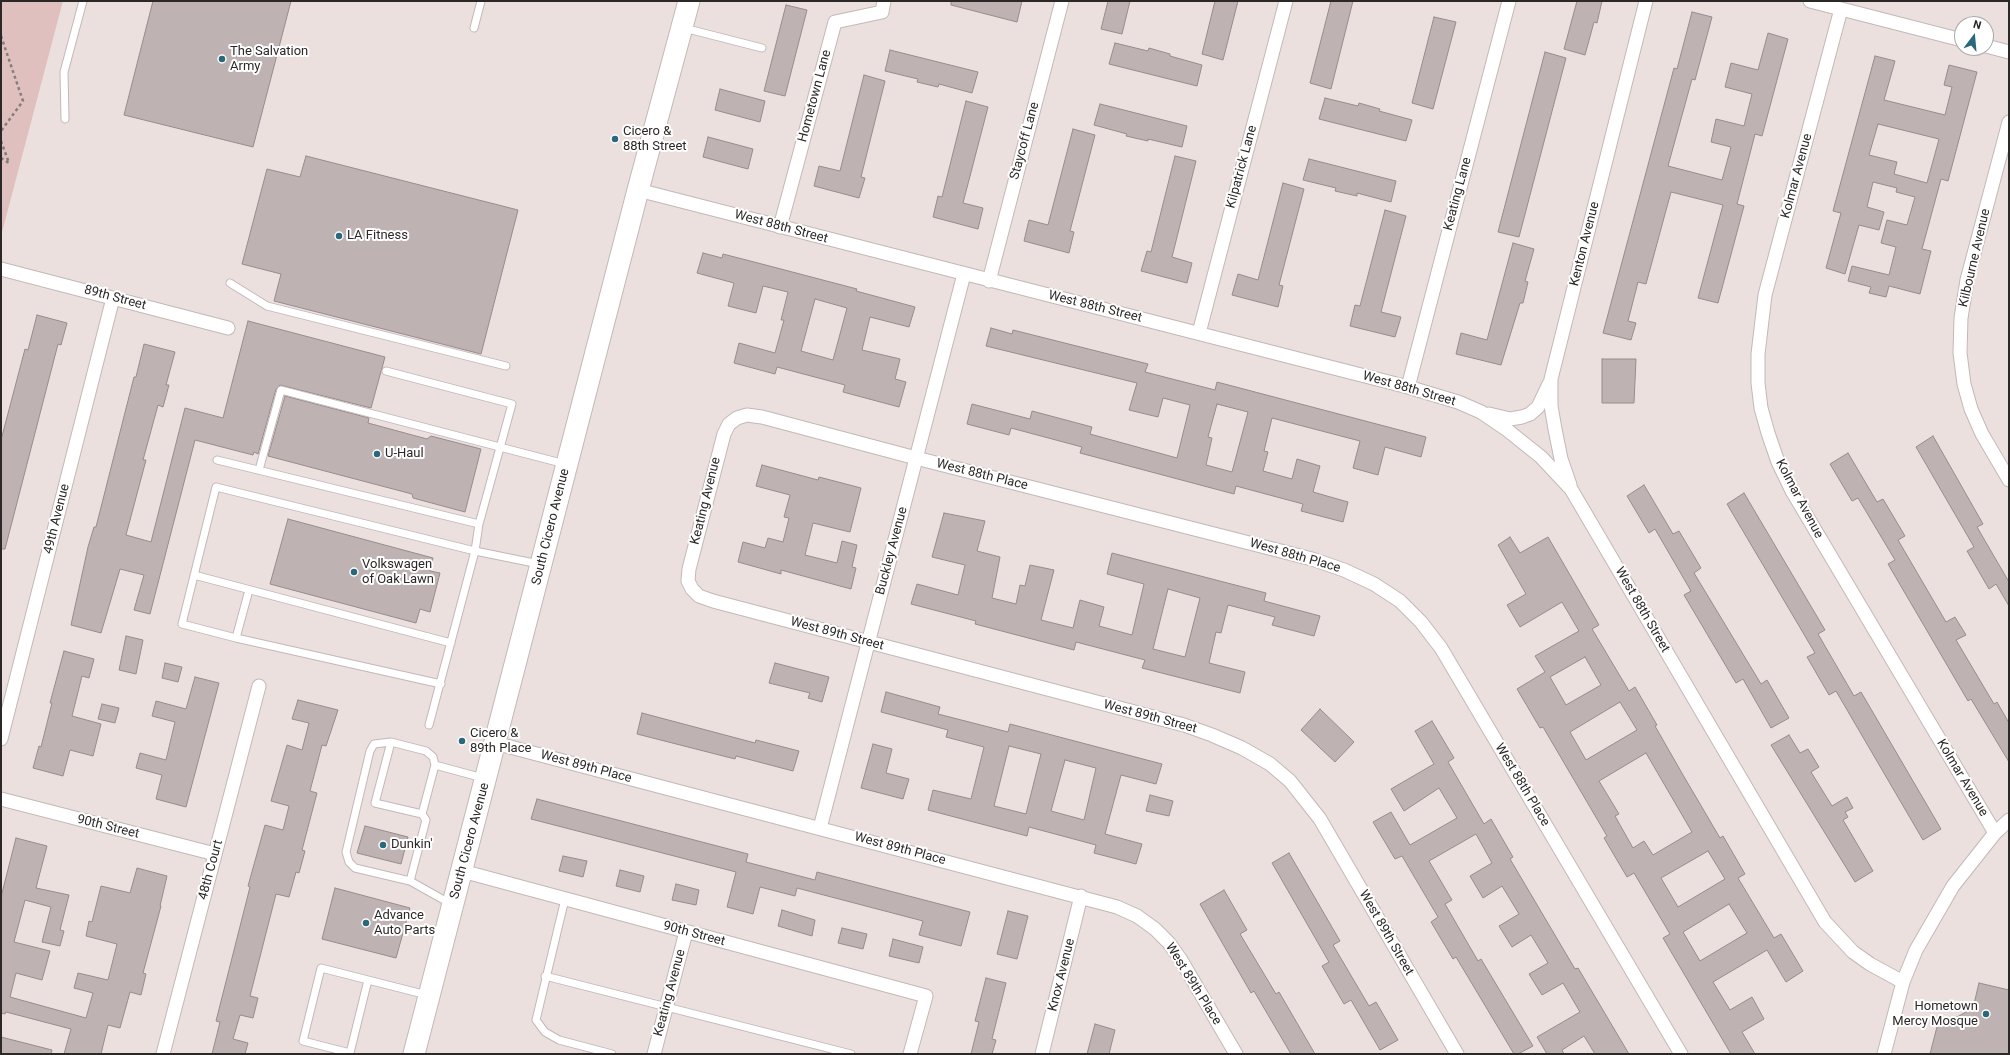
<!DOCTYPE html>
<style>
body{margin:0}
#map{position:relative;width:2010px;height:1055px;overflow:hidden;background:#ece0df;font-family:Roboto,sans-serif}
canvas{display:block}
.frame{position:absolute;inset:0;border:2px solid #2d2828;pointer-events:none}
.north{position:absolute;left:1954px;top:16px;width:40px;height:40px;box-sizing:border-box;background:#fff;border:1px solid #aba9a9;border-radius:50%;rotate:16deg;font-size:11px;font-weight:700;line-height:16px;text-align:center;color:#2d2828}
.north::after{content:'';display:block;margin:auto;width:14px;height:18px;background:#2a687e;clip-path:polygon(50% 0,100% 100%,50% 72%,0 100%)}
</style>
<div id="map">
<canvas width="2010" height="1055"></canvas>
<div class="frame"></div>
<div class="north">N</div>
</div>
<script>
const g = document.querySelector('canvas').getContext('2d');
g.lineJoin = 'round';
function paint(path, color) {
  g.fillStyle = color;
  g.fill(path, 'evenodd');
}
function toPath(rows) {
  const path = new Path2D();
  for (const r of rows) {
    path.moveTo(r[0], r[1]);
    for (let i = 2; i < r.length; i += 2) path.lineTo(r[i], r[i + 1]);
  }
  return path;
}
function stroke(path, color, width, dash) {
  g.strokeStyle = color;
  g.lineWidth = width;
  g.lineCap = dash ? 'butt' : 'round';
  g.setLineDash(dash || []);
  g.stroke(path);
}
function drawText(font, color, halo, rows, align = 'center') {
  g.font = font + ' Roboto,sans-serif';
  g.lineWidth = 4;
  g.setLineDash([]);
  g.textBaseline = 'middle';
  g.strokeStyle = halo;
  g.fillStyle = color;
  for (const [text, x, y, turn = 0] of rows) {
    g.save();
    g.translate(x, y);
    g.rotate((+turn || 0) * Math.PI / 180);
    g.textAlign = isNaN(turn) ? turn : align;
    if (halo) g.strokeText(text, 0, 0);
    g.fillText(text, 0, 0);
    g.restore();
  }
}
paint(toPath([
 [1,1,63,1,1,236]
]), '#e0c0be');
const building = toPath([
 [153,1,291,1,253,147,124,115,153,1],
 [951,1,1022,1,1017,22,951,5,951,1],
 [1108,1,1130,1,1122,34,1101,29,1108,1],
 [1215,1,1238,1,1223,60,1202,54,1215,1],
 [1331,1,1353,1,1331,89,1310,83,1331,1],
 [1577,1,1602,1,1597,23,1594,22,1585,55,1564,49,1577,1],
 [786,5,807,10,785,96,764,91,786,5],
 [1692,12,1712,17,1695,80,1692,79,1668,166,1722,180,1731,147,1711,142,1716,119,1744,126,1752,94,1725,87,1731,63,1758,70,1768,33,1788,39,1762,136,1755,134,1737,204,1744,206,1718,303,1698,298,1723,205,1671,192,1646,284,1638,282,1628,321,1636,323,1631,340,1603,333,1674,68,1677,69,1692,12],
 [1434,17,1456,22,1433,109,1412,103,1434,17],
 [1115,43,1148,51,1149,48,1170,54,1170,56,1202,65,1197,86,1109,64,1115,43],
 [890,50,978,72,972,93,939,84,938,87,917,82,918,79,885,71,890,50],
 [1545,52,1566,58,1519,237,1498,232,1545,52],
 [1875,56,1895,61,1884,100,1945,115,1952,87,1944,85,1949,65,1977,72,1948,181,1941,179,1922,249,1931,251,1920,294,1889,286,1886,297,1869,293,1871,287,1848,281,1852,266,1889,275,1896,247,1881,243,1887,220,1907,225,1915,197,1896,192,1897,188,1873,182,1867,207,1884,212,1879,230,1859,225,1845,274,1826,268,1841,213,1833,211,1875,56],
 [1878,124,1939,139,1927,183,1894,174,1897,162,1869,155,1878,124],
 [864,75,885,81,861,177,865,178,859,198,814,186,819,166,840,171,864,75],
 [720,89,765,101,760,122,715,110,720,89],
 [1325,98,1358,106,1359,103,1380,109,1379,111,1412,120,1406,141,1319,119,1325,98],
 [966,101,988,107,963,203,983,208,978,229,933,217,938,196,942,197,966,101],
 [1100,104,1187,126,1182,147,1148,139,1148,141,1126,136,1127,134,1094,125,1100,104],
 [1073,129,1095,135,1070,231,1074,232,1069,253,1024,241,1029,220,1048,225,1073,129],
 [708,137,753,149,748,169,703,157,708,137],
 [306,156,518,210,481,354,274,301,281,274,242,264,267,169,300,177,306,156],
 [1175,156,1196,161,1172,257,1192,263,1187,283,1141,271,1147,251,1151,252,1175,156],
 [1309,159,1396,181,1391,202,1357,193,1357,196,1335,191,1336,188,1303,180,1309,159],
 [1283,183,1304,189,1279,285,1283,286,1278,307,1232,295,1238,274,1258,280,1283,183],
 [1385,210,1406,216,1381,312,1401,317,1395,337,1350,326,1355,305,1360,306,1385,210],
 [1513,243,1534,249,1525,281,1528,282,1523,303,1520,303,1501,365,1456,354,1461,333,1487,340,1513,243],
 [703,253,722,258,723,254,758,263,857,289,856,291,915,307,909,327,870,317,862,350,900,359,895,379,906,382,899,407,843,392,845,385,777,367,775,374,734,363,739,343,775,353,784,320,781,320,788,292,763,286,756,313,728,306,734,283,697,273,703,253],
 [815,299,847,308,833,360,801,351,815,299],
 [37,315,67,323,61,345,58,344,5,549,1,549,1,440,25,349,28,350,37,315],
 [248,321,385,357,371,408,280,385,276,389,258,454,254,452,253,455,195,440,150,614,134,610,144,575,120,569,101,633,71,625,88,547,94,527,96,527,134,377,136,377,144,344,175,352,166,385,169,385,163,407,158,405,143,460,146,460,126,535,151,542,185,408,223,418,248,321],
 [991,328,1012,334,1013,330,1148,364,1145,372,1215,390,1217,382,1426,437,1421,457,1385,447,1378,475,1353,468,1360,441,1272,418,1264,451,1268,452,1263,471,1292,479,1297,459,1320,466,1313,492,1348,502,1343,522,1301,511,1303,504,1236,486,1234,494,1080,453,1082,447,1011,428,1009,435,967,424,972,404,1030,419,1032,411,1092,427,1090,434,1177,458,1190,405,1163,398,1158,417,1129,410,1137,383,986,346,991,328],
 [1217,404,1248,412,1232,472,1206,465,1212,438,1208,437,1217,404],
 [1602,359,1636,359,1634,403,1602,403,1602,359],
 [285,396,369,418,368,423,427,439,431,436,481,449,465,512,413,498,412,494,268,456,285,396],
 [1933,436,1983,524,1977,527,2009,582,2009,606,1996,584,1989,589,1967,551,1974,547,1916,447,1933,436],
 [1848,453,1877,502,1883,499,1905,536,1898,540,1946,622,1955,617,1966,635,1956,640,1994,704,1997,702,2009,723,2009,762,1971,699,1968,701,1888,564,1895,560,1858,498,1852,501,1830,464,1848,453],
 [762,465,818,480,819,477,861,488,850,532,813,523,805,555,837,563,842,541,857,545,852,567,856,568,851,589,781,570,781,574,738,562,743,542,765,548,768,538,783,542,789,518,784,517,790,495,756,486,762,465],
 [1644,485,1673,534,1679,531,1701,568,1694,573,1761,684,1767,680,1789,718,1771,728,1743,679,1736,683,1684,595,1691,591,1655,529,1649,533,1627,496,1644,485],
 [1744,493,1825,630,1818,634,1854,696,1861,692,1941,829,1923,840,1836,691,1829,695,1807,657,1815,653,1727,504,1744,493],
 [944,513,985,521,977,551,1000,557,992,598,1016,604,1020,585,1025,586,1030,565,1054,570,1041,620,1073,628,1080,600,1104,607,1099,626,1132,635,1144,584,1107,574,1112,553,1266,593,1264,601,1320,616,1314,636,1272,625,1275,617,1228,605,1221,633,1216,632,1209,663,1245,672,1240,693,1142,668,1145,660,1076,642,1074,650,975,624,976,621,911,604,917,584,958,595,965,565,932,557,944,513],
 [1168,589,1200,598,1185,657,1153,649,1168,589],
 [288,519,433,558,430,571,440,573,430,612,420,609,416,623,270,584,288,519],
 [1510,537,1520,553,1548,537,1599,625,1592,629,1629,691,1635,687,1657,725,1655,726,1683,775,1720,838,1723,836,1745,874,1738,878,1774,938,1781,934,1803,971,1786,982,1767,950,1713,982,1730,1010,1752,997,1764,1019,1742,1032,1755,1054,1731,1054,1663,938,1670,934,1634,873,1627,877,1604,838,1607,836,1543,727,1540,728,1517,689,1545,672,1535,656,1579,631,1562,602,1520,627,1507,605,1526,594,1498,545,1510,537],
 [1585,657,1601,685,1566,705,1550,677,1585,657],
 [1620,702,1637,730,1586,760,1570,732,1620,702],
 [1646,753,1692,832,1653,855,1644,841,1633,848,1615,816,1619,814,1599,781,1646,753],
 [1708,851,1725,879,1678,907,1661,878,1708,851],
 [1729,904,1747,933,1700,961,1683,932,1729,904],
 [126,636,143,640,136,674,119,670,126,636],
 [64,651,94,659,89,678,82,676,72,716,101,724,93,756,70,750,63,776,33,768,39,746,41,747,52,703,50,703,64,651],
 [165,663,182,667,178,682,162,678,165,663],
 [775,663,829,677,822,702,808,698,810,693,769,683,775,663],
 [195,677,219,683,186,807,156,799,162,775,136,768,140,753,166,760,175,722,152,716,156,701,186,709,195,677],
 [886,692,940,707,938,714,1008,732,1010,724,1162,764,1156,784,1121,775,1105,834,1142,844,1136,864,1094,853,1096,845,1029,827,1027,836,928,810,933,790,971,799,984,747,946,737,948,730,881,712,886,692],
 [1009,746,1041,754,1026,814,994,806,1009,746],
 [1065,760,1096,768,1084,820,1051,811,1065,760],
 [298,700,338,710,326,746,322,745,310,791,317,793,302,850,305,851,299,873,296,872,289,897,276,894,250,996,258,998,253,1018,240,1015,233,1039,248,1043,245,1054,212,1054,220,1022,216,1021,250,887,248,886,265,825,283,830,289,806,271,801,287,745,302,750,309,723,292,719,298,700],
 [102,704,119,708,115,723,98,719,102,704],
 [1320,709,1354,742,1335,762,1301,730,1320,709],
 [642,713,755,743,756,740,799,751,793,771,736,756,735,759,637,734,642,713],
 [1432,721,1454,758,1448,762,1484,824,1491,819,1513,857,1510,859,1575,969,1578,968,1629,1054,1595,1054,1584,1036,1562,1050,1564,1054,1547,1054,1537,1037,1580,1012,1563,983,1542,995,1529,974,1548,963,1531,935,1512,947,1499,926,1519,914,1502,886,1483,898,1470,876,1492,863,1476,834,1429,861,1452,900,1445,904,1478,961,1481,959,1533,1046,1518,1054,1514,1054,1456,957,1453,959,1431,922,1438,917,1402,856,1395,859,1373,822,1391,812,1410,845,1457,818,1439,788,1404,811,1391,789,1434,764,1415,731,1432,721],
 [1789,735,1800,753,1808,749,1819,767,1811,772,1832,806,1847,797,1853,808,1845,812,1848,817,1843,820,1873,871,1855,882,1771,745,1789,735],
 [873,744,892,749,886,773,909,779,903,799,861,788,873,744],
 [1150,795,1173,801,1169,816,1146,811,1150,795],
 [537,799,748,854,746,862,815,880,817,872,970,912,961,946,919,935,923,921,797,888,795,896,760,887,753,914,727,907,736,872,531,819,537,799],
 [365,826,408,837,401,864,357,853,365,826],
 [16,838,47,846,36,888,69,895,60,930,64,931,60,946,42,942,51,907,25,900,14,942,50,951,42,980,16,973,10,997,86,1018,93,993,74,988,78,973,108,980,117,944,86,936,89,921,92,922,101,886,130,893,137,868,167,876,160,906,161,906,143,973,146,974,141,995,130,992,120,1028,108,1025,101,1054,64,1054,71,1029,6,1012,5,1014,1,1013,1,897,16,838],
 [1289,853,1340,941,1333,945,1369,1006,1376,1002,1398,1040,1380,1050,1351,1000,1344,1004,1322,966,1329,962,1272,863,1289,853],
 [563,856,587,861,583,877,559,871,563,856],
 [620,870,644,876,640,892,616,886,620,870],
 [676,884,699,890,696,905,672,900,676,884],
 [335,888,410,908,396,958,322,939,335,888],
 [1224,890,1247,930,1240,934,1276,994,1279,992,1315,1054,1291,1054,1254,991,1251,993,1200,904,1224,890],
 [782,910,815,920,812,936,778,926,782,910],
 [1008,911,1028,916,1017,959,997,954,1008,911],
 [842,928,867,934,863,949,838,943,842,928],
 [893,939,923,947,919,963,889,956,893,939],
 [986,978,1006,983,992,1039,996,1040,992,1054,971,1054,979,1022,975,1021,986,978],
 [1979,983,2009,990,2009,1054,1930,1054,1939,1019,1948,1022,1973,1008,1979,983],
 [1095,1024,1115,1030,1109,1054,1087,1054,1095,1024],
 [1,1037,52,1050,51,1054,1,1054,1,1037]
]);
paint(building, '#beb3b2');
stroke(building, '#968c8b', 1);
const lane = toPath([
 [474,28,481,1],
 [684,28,762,48],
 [65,119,64,72,83,1],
 [230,283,267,306,506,366],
 [386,371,512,404,479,524,475,551,429,725],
 [217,460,479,524],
 [259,470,281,390,565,464],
 [194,575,451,643],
 [236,638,249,590],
 [441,684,236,638,182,624,216,487,475,551,539,564],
 [391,742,374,744,370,751,346,852,349,862,355,868,410,881,451,904],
 [391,742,426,751,433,757,435,765,422,814,375,803,391,742],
 [435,765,483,778],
 [410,881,426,820,422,814],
 [565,899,536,1020,545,1032,559,1040,612,1054],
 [545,976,851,1054],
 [368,980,350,1053,303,1041,321,968,427,995]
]);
const street = toPath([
 [1810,1,1962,40],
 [1841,9,1765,295,1758,354,1758,383,1761,408,1768,433,1778,462,1792,491,1995,833],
 [1986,46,2009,52],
 [2009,122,1967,280,1961,318,1960,353,1964,384,1971,409,1982,434,2009,480],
 [638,190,1408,387,1458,402,1481,412,1506,429,1541,457,1571,489,1825,922,1853,952,1870,964,1903,982],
 [780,227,835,22,882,12,884,1],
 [1,269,228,328],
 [989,281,1062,1],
 [1199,333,1286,1],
 [1408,387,1509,1],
 [1489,414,1510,419,1522,417,1530,414,1538,407,1549,384],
 [1570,485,1561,459,1555,429,1551,406,1551,379,1646,1],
 [1,739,113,298],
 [495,743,1117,907,1137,916,1155,929,1169,943,1181,960,1236,1054],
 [1,799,215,854],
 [820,828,964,274],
 [462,871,926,996,910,1054],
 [163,1054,259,686],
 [654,1054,686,932],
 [1042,1054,1081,896],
 [1457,1054,1320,819,1290,781,1270,764,1242,748,1212,735,1184,725,713,601,699,596,692,589,688,581,689,569,724,434,729,424,737,418,747,415,762,417,916,458,1312,559,1344,570,1374,584,1400,601,1421,622,1441,648,1681,1054],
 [1884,1054,1903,982,1916,950,1953,886,1995,833,2009,820]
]);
const primary = toPath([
 [414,1054,638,190,689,1]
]);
stroke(lane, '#c3b8b8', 9);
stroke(street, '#c3b8b8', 15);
stroke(primary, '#c3b8b8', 23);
stroke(toPath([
 [1,36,23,101,1,131],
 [1,141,9,163,1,158]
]), '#857d7c', 2.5, [3, 3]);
stroke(lane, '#fff', 7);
stroke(street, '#fff', 13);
stroke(primary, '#fff', 21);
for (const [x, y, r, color] of [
 [222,59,4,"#2a687e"],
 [615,139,4,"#2a687e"],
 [339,236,4,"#2a687e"],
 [377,454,4,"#2a687e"],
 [354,572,4,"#2a687e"],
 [462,741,4,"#2a687e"],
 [383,845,4,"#2a687e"],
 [366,923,4,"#2a687e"],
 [1986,1014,4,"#2a687e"]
]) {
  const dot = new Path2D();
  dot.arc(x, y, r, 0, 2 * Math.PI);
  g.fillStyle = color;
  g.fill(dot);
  stroke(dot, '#fff', 1.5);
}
drawText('13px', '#2d2828', '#fff', [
 ["The Salvation",230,52],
 ["Army",230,67],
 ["Cicero &",623,132],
 ["88th Street",623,147],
 ["LA Fitness",347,236],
 ["U-Haul",385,454],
 ["Volkswagen",362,565],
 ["of Oak Lawn",362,580],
 ["Cicero &",470,734],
 ["89th Place",470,749],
 ["Dunkin'",391,845],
 ["Advance",374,916],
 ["Auto Parts",374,931],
 ["Hometown",1978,1007,"right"],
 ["Mercy Mosque",1978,1022,"right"]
], 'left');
drawText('13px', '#2d2828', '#fff', [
 ["Hometown Lane",815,96,-75],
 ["Staycoff Lane",1025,141,-75],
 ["Kilpatrick Lane",1242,167,-75],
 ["Kolmar Avenue",1797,176,-75],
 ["Keating Lane",1458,194,-75],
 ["West 88th Street",781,227,15],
 ["Kenton Avenue",1585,244,-76],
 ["Kilbourne Avenue",1975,258,-77],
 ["89th Street",115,298,15],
 ["West 88th Street",1095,307,14],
 ["West 88th Street",1409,389,16],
 ["West 88th Place",982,475,14],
 ["Kolmar Avenue",1799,499,62],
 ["Keating Avenue",706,501,-76],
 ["49th Avenue",57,519,-76],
 ["South Cicero Avenue",551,527,-76],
 ["Buckley Avenue",892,551,-75],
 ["West 88th Place",1295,556,16],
 ["West 88th Street",1642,610,60],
 ["West 89th Street",837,634,15],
 ["West 89th Street",1150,717,15],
 ["West 89th Place",586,767,15],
 ["Kolmar Avenue",1962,778,59],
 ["West 88th Place",1522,785,59],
 ["90th Street",108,827,14],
 ["South Cicero Avenue",470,841,-75],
 ["West 89th Place",900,849,15],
 ["48th Court",211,870,-75],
 ["West 89th Street",1386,933,60],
 ["90th Street",694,934,15],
 ["Knox Avenue",1062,975,-76],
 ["West 89th Place",1193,984,58],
 ["Keating Avenue",670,993,-75]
]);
</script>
